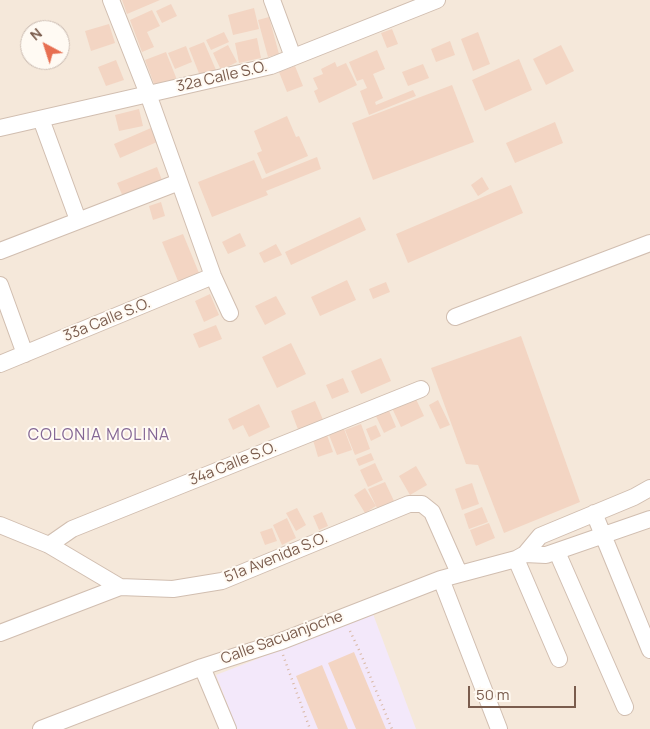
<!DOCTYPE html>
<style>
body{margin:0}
#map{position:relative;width:650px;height:729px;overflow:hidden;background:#fdf6ec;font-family:Manrope,sans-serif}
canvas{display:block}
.north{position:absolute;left:20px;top:20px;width:50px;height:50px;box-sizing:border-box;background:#fffaf3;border:1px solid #cabbb1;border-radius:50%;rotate:320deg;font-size:14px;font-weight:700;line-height:20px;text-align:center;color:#7a5c4d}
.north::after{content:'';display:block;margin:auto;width:18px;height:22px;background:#e76f51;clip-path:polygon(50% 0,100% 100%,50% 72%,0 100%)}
.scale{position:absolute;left:468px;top:686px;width:108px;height:22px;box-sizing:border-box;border:2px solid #7a5c4d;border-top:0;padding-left:6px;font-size:15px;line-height:18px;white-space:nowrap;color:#7a5c4d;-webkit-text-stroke:4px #fffaf3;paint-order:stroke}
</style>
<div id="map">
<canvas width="650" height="729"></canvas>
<div class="north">N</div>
<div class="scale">50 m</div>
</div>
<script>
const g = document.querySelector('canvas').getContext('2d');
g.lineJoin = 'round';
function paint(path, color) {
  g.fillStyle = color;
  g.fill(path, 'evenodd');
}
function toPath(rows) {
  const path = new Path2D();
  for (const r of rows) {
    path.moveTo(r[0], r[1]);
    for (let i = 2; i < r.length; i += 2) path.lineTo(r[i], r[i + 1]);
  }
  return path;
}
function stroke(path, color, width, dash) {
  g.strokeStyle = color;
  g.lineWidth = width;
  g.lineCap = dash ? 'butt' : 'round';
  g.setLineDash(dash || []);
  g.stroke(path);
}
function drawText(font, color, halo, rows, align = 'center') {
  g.font = font + ' Manrope,sans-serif';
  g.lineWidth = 4;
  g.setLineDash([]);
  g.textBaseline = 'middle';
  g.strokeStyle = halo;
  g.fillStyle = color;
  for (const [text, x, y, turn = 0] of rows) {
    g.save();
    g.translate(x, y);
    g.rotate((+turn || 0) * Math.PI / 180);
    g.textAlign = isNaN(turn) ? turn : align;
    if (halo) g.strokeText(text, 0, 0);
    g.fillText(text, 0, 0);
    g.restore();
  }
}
paint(toPath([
 [0,0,650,0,650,729,0,729],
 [30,30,60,30,60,60,30,60]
]), '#f5e8da');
paint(toPath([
 [373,614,416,729,237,729,216,675]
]), '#f3e8fa');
paint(toPath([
 [122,0,160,0,127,14],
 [171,4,177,16,162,23,156,11],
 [254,8,259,29,233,35,228,15],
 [152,10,160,26,147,32,154,47,142,52,130,20],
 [269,17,279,54,268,57,258,20],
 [109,24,115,43,91,51,85,31],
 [392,29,398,44,387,48,381,33],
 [224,32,229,42,211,50,206,40],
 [478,32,490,64,473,71,461,39],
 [257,38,261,58,239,63,235,43],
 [450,41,455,55,436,62,431,49],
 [204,42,216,70,200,76,189,48],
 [228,45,237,62,221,70,213,53],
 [561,45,574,71,546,85,533,59],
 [186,46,192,62,175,69,168,53],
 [377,50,385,69,373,74,383,98,375,102,376,105,413,90,416,96,369,115,360,91,367,88,363,79,357,81,349,62],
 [166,52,177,80,156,89,145,60],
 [519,59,532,90,485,111,472,80],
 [116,60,124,80,106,86,98,67],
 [335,62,337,67,346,63,357,85,319,103,314,91,318,89,313,78,323,74,321,69],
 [423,64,429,78,408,86,402,72],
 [295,66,303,86,287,92,279,72],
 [452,85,474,142,373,180,352,123],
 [139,109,143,126,119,131,115,115],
 [287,116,296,137,299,136,308,156,266,174,257,153,262,151,254,131],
 [555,122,563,143,515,163,506,143],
 [151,128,157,142,120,158,114,144],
 [317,157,321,169,266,191,268,195,212,217,198,182,254,160,262,179],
 [157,167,163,183,124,199,117,183],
 [482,177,489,189,478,196,471,185],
 [511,185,523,213,408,263,396,234],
 [161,202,165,216,153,220,149,206],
 [360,217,366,230,291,265,285,252],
 [240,233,246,246,228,254,222,242],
 [183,234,199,273,178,281,162,242],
 [276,244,282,255,264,263,259,253],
 [347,280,356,300,320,316,311,297],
 [386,282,390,292,373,299,369,289],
 [210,294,219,315,204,322,195,301],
 [276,296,286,314,265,325,255,306],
 [216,325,222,339,199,348,193,334],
 [521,336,580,502,504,533,478,465,466,464,431,368],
 [291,343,306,374,277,388,262,357],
 [381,358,391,381,361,394,351,371],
 [343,378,349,392,332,399,326,385],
 [415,397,424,416,401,427,392,408],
 [438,400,450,425,440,429,429,405],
 [315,401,324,422,299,432,291,411],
 [259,404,270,427,249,437,243,425,233,430,228,419],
 [387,406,396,427,384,433,374,412],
 [361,424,370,449,355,455,345,430],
 [376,425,381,436,371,441,366,429],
 [344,429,352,450,337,455,329,435],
 [327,435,333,452,318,457,313,440],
 [371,453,374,460,359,466,356,459],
 [375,463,383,480,368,487,360,470],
 [416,466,427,485,410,495,399,476],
 [385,482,394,501,377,508,368,489],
 [472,483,479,504,462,510,455,489],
 [365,488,376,506,365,513,354,495],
 [482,507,488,522,469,529,464,514],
 [297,508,306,525,296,531,286,513],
 [322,512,328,526,319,530,313,516],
 [287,518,296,538,282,545,273,525],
 [489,523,495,538,476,546,470,530],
 [272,528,277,541,265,545,260,532],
 [354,652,386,729,356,729,328,663],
 [322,665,348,729,318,729,296,676]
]), '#f3d5c3');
const street = toPath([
 [111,0,148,94,213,276,230,313],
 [272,0,293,57],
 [41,119,78,220],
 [0,128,271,66,437,0],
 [0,251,179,182],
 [0,285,25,354],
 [455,317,650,243],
 [0,364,213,276],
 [594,513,650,650],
 [0,525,49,545,120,587,173,589,222,581,409,504,422,504,432,512,459,573],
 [49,545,72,529,421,389],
 [557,552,625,707],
 [525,554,546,555,650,519],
 [516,559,559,659],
 [441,579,499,729],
 [0,633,120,587],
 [202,667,228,729],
 [41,729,202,667,279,642,441,579,516,559,525,554,540,536,634,497,650,488]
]);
stroke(street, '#d1beb0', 18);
stroke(toPath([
 [350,631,360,652,392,729],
 [283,655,310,729]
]), '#d9b8a5', 2.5, [1, 4]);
stroke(street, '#fff', 16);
drawText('15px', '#7a5c4d', '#fffaf3', [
 ["32a Calle S.O.",222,77,-13],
 ["33a Calle S.O.",107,320,-22],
 ["34a Calle S.O.",233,464,-22],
 ["51a Avenida S.O.",276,558,-22],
 ["Calle Sacuanjoche",282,638,-20]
]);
g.letterSpacing = '1px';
drawText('16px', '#846695', '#fffaf3', [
 ["COLONIA MOLINA",99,436]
]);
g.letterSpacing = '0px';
</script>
